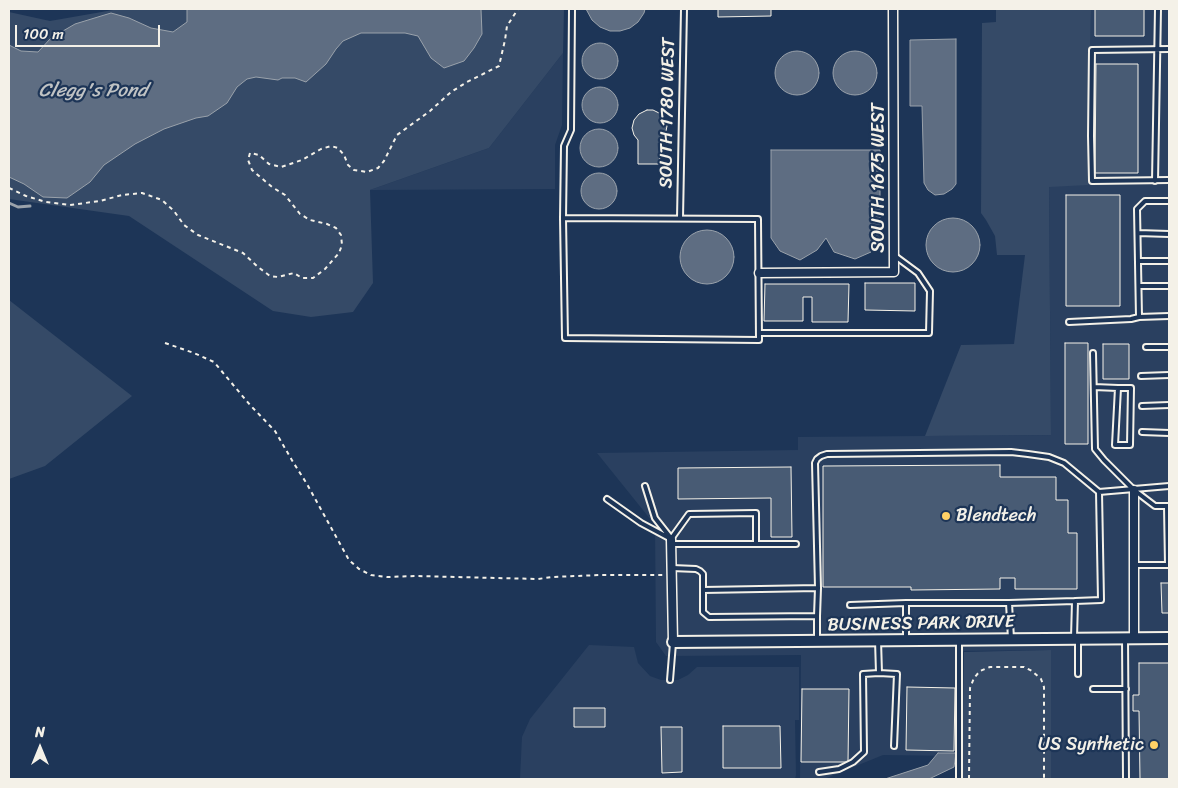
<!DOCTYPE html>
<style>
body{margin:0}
#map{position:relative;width:1178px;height:788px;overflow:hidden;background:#1d3557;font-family:Sriracha,sans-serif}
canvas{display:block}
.frame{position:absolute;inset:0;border:10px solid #f4f1e8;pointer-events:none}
.north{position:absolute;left:15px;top:723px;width:50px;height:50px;-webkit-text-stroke:4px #1d3557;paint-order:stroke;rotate:0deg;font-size:14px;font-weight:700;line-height:20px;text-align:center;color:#f4f1e8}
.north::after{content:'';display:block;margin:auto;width:18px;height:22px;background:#f4f1e8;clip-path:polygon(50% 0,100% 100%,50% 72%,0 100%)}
.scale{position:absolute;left:15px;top:25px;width:145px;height:22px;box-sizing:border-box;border:2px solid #f4f1e8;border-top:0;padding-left:6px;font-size:15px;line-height:18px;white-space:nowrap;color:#f4f1e8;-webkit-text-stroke:4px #1d3557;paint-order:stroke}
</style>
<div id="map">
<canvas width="1178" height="788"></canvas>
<div class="frame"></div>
<div class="north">N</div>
<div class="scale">100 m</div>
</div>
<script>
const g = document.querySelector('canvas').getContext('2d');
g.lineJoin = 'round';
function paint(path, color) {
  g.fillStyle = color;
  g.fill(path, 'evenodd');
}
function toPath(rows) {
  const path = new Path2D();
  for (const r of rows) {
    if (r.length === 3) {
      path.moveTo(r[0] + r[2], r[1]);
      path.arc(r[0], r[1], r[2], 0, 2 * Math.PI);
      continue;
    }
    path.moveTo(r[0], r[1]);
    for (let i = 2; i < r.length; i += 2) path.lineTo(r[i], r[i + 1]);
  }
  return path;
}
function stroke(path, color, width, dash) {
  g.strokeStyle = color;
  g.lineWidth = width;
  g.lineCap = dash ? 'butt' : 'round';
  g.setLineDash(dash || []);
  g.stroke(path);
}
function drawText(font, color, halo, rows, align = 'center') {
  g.font = font + ' Sriracha,sans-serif';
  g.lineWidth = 4.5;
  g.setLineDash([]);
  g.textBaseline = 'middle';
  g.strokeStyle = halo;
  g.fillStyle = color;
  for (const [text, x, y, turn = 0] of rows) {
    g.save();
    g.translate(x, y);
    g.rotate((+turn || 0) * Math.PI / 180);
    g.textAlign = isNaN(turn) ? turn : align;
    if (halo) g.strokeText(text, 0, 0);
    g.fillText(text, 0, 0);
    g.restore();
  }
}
paint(toPath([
 [1091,9,1169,9,1169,779,1051,779,1051,650,959,651,959,756,883,755,824,779,800,779,801,655,666,656,656,642,655,525,597,453,798,450,798,437,1051,435,1049,186,1088,184],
 [563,53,562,125,555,145,555,189,370,190,489,148],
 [589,645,634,647,638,663,650,676,661,680,678,680,688,675,697,667,799,667,799,720,795,720,796,775,795,779,520,779,522,737,530,719]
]), '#2a4060');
paint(toPath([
 [115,9,564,9,563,53,489,148,370,190,373,283,353,312,311,317,273,311,129,216,9,199,9,12,50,21,113,10],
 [996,9,1091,9,1088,185,1049,187,1051,435,925,436,961,345,1014,344,1025,255,997,255,995,236,986,220,981,213,982,23,996,22],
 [9,300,132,396,45,466,9,479],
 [1051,650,1051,779,962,779,964,652]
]), '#354a67');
const water = toPath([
 [187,9,481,9,482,34,474,48,464,61,444,68,431,58,418,36,405,33,361,33,343,41,336,49,326,64,306,82,295,78,282,78,278,80,256,77,247,79,237,87,227,103,208,116,196,118,164,129,135,144,104,165,90,182,67,198,43,197,24,184,9,177,9,45,21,51,38,52,51,38,75,24,111,13,129,18,151,28,173,32,187,22,187,9],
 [586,9,645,9,644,13,638,22,630,28,620,31,610,31,600,27,592,20,586,9],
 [956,39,956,184,952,189,944,194,935,195,928,190,924,183,922,106,910,106,910,40,956,39],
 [600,61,18],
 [855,73,22],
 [797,73,22],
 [600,105,18],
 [599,148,19],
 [771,150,880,150,880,238,871,252,855,259,834,252,826,238,817,250,800,260,780,251,771,238,771,150],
 [599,191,18],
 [953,245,27],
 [707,257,27],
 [938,753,956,753,954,767,929,779,885,779,928,765,938,753]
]);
paint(water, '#5e6d82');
stroke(water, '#9aa2ab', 1);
stroke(toPath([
 [9,203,18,207,30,206]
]), '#9aa2ab', 3);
const building = toPath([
 [718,9,771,9,771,16,718,17,718,9],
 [1095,9,1144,9,1144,36,1095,36,1095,9],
 [1096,64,1138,64,1138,173,1095,173,1096,64],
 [647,110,653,110,659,113,665,119,667,126,665,136,659,141,660,164,638,164,638,140,634,135,632,128,634,120,639,114,647,110],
 [1066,195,1120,195,1120,306,1066,306,1066,195],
 [865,283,915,283,915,311,865,310,865,283],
 [765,284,849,284,848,322,812,322,812,297,803,297,803,321,764,321,765,284],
 [1065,343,1088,343,1088,444,1065,444,1065,343],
 [1103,344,1129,344,1129,379,1103,379,1103,344],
 [1000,465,1000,477,1056,477,1056,500,1068,500,1068,533,1077,533,1077,589,1015,589,1015,578,1000,578,1000,589,911,590,911,587,823,587,823,466,1000,465],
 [791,467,792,537,771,537,771,498,678,499,678,468,791,467],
 [1161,583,1169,583,1169,613,1162,613,1161,583],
 [1139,663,1169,663,1169,779,1140,779,1139,711,1133,711,1133,695,1139,695,1139,663],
 [907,687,955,688,954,751,906,750,907,687],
 [802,689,849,689,848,762,801,762,802,689],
 [574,708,605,708,605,727,574,727,574,708],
 [723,726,780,726,781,768,723,768,723,726],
 [661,727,682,727,682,772,662,773,661,727]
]);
paint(building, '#485b74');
stroke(building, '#f4f1e8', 1);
const service = toPath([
 [1169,49,1092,50,1091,136,1092,181,1169,180],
 [1155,181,1158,9],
 [563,218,758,219,759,340,565,338,563,218],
 [563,218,564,146,571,130,572,9],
 [680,218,684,9],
 [1138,233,1169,234],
 [1138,261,1169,261],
 [1139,286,1169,286],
 [1139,317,1169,316],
 [1069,322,1131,319,1139,317,1137,209,1145,201,1169,201],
 [759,333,929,333,930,291,918,273,895,256],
 [1146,347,1169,347],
 [1093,353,1095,449,1104,460,1134,490,1155,506,1169,506],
 [1141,376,1169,375],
 [1094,387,1118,388,1115,445,1130,445,1131,388,1118,388],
 [1142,406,1169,405],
 [1142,432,1169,433],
 [645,486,655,518,670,537],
 [607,499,641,523,671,539],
 [1167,506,1168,565],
 [671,539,689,514,756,513,756,544],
 [671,544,796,544],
 [1134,565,1169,565],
 [672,568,696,569,700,571,703,574,703,590],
 [818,588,815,463,817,459,821,456,827,454,1011,452,1028,454,1049,457,1064,463,1099,492],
 [1075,601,1101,600,1099,492,1169,486],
 [906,603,1009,603,1011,639],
 [1009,603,1075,601,1074,638],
 [850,605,906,603,906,638],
 [817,639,817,616,818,588,703,590,703,612,709,617,817,616],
 [1125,639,1126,779],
 [878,640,879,673,897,674,894,746],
 [1078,641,1078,674],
 [670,680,673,643],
 [1093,689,1126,689],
 [819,772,839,769,853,762,864,752,863,674,879,673],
 [959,779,959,642]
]);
const minor = toPath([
 [759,273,894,272,893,9],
 [671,539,673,642],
 [1134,638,1134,490]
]);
const tertiary = toPath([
 [673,642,1169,638]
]);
stroke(service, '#f4f1e8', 8);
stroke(minor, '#f4f1e8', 11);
stroke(tertiary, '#f4f1e8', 14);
stroke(toPath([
 [9,188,26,196,46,202,70,205,100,201,122,195,142,193,162,200,174,211,184,225,198,235,243,253,258,267,270,276,278,277,294,273,302,278,313,278,325,269,339,253,342,245,341,235,336,228,327,224,310,220,300,214,285,195,272,187,252,170,248,160,250,153,259,155,269,164,281,167,302,160,321,149,331,146,338,148,344,155,348,165,354,170,367,172,378,168,384,161,397,135,430,111,451,92,467,82,499,66,505,40,507,26,518,9],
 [165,343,194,353,214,362,250,405,275,431,293,462,307,484,349,560,359,569,371,575,387,577,416,576,538,579,552,577,600,575,663,575],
 [969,779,970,688,974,678,980,671,990,667,1024,667,1032,671,1041,679,1044,687,1044,779]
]), '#f4f1e8', 2, [4, 4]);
stroke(service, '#1d3557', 4);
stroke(minor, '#1d3557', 8);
stroke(tertiary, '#1d3557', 10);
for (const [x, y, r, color] of [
 [946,516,5,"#ffd166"],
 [1154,745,5,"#ffd166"]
]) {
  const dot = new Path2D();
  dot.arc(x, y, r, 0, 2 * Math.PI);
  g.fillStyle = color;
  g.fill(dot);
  stroke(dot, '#1d3557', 2);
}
drawText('18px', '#f4f1e8', '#1d3557', [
 ["SOUTH 1780 WEST",668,113,-89],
 ["SOUTH 1675 WEST",879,178,-90],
 ["BUSINESS PARK DRIVE",921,624,-1]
]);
drawText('18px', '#f4f1e8', '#1d3557', [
 ["Blendtech",956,516],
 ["US Synthetic",1144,745,"right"]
], 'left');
drawText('italic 19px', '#c0c3c4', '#1d3557', [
 ["Clegg's Pond",93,91]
]);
</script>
